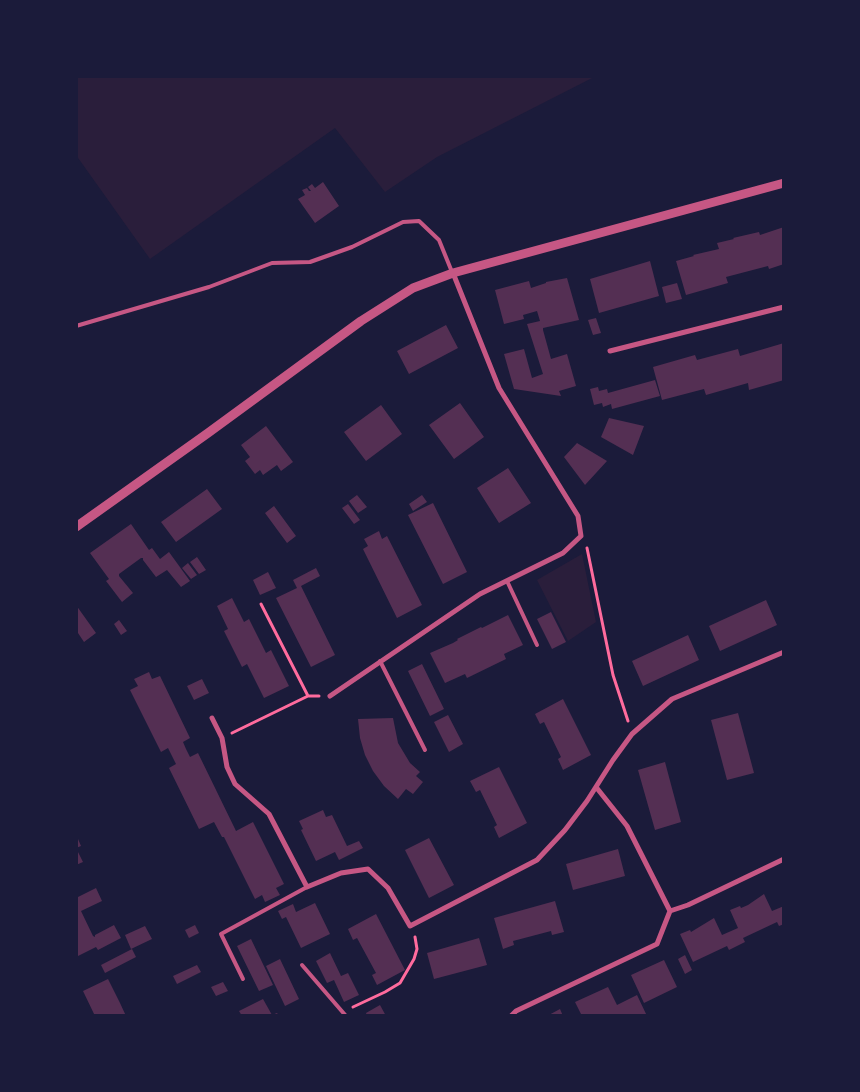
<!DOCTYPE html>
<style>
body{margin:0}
#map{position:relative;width:860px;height:1092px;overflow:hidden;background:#1b1b3a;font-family:"Noto Sans",sans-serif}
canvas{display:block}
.frame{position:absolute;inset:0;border:78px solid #1b1b3a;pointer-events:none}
</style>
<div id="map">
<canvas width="860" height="1092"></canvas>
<div class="frame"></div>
</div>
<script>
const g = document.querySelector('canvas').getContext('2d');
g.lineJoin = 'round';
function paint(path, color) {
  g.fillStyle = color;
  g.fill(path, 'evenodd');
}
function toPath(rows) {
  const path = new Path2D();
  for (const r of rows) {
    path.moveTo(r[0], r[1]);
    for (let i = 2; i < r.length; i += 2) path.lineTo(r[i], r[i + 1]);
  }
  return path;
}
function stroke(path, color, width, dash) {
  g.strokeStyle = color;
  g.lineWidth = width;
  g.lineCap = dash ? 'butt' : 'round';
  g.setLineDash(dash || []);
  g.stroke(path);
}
paint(toPath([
 [76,76,596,76,437,157,385,192,335,128,150,259,76,155],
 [582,554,596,622,568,641,537,580]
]), '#2a1e3b');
paint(toPath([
 [323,182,339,206,315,223,298,199,305,195,302,190,307,188,309,191,311,191,308,187,312,184,315,188],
 [784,227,784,264,769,269,768,266,726,277,728,283,686,295,676,261,694,256,693,255,719,249,717,243,734,239,733,238,759,232,760,235],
 [650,261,659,296,599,313,590,279],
 [567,278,579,320,543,328,543,330,551,359,567,354,576,386,559,391,561,396,514,389,504,354,524,349,532,378,543,374,527,324,540,321,537,311,523,315,524,319,504,324,495,290,529,281,531,288,546,283,546,282],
 [677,283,682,299,666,303,662,287],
 [596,318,601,333,593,335,588,320],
 [446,325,458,348,409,374,397,351],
 [784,343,784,380,749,390,748,383,706,395,704,389,662,400,653,367,695,355,697,360,738,349,740,356],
 [655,380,660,396,612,409,611,404,603,407,602,403,594,405,590,389,598,387,599,391,607,389,608,393],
 [460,403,484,437,454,459,429,425],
 [381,405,402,434,366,461,344,432],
 [609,418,644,426,633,455,601,437],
 [266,426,293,462,281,471,277,465,263,475,260,470,255,474,245,461,250,457,241,445],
 [577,443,607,461,585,485,564,457],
 [508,468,531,503,499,523,477,488],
 [207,489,222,509,176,542,161,522],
 [357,495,367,507,358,513,349,501],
 [422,495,427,502,413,511,409,504],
 [433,503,467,572,443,584,408,515],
 [348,504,360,520,354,524,342,508],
 [274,506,296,536,287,543,265,513],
 [131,524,149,550,152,548,160,559,169,552,190,581,181,587,167,570,156,577,143,560,143,558,141,558,119,574,119,576,133,593,122,602,106,581,109,579,90,553],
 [379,531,382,539,387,536,422,605,397,618,363,549,368,546,364,539],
 [197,557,206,570,199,574,190,562],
 [188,563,197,575,191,579,182,568],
 [316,568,320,576,301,586,335,655,311,667,276,598,297,588,293,580],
 [268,572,276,588,260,595,253,580],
 [232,598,244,622,249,619,266,653,271,650,289,686,264,698,247,664,242,667,224,631,228,629,217,606],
 [766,600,777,625,720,651,709,626],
 [76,605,96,633,84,642,76,630],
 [551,612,566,642,552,649,537,619],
 [508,615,523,645,504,654,506,659,467,678,465,674,445,683,430,653,453,643,458,640,457,639,481,627,482,628],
 [119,620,127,631,121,635,114,624],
 [688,635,699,660,643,686,632,661],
 [422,664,444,709,430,716,408,671],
 [149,672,152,679,160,676,190,738,183,742,186,749,190,757,198,753,236,831,253,822,284,884,276,888,280,895,265,902,262,895,255,899,224,837,222,837,214,822,199,829,169,768,176,764,168,748,161,752,130,690,138,686,134,679],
 [202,679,209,693,194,700,187,686],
 [563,699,591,755,563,770,558,759,561,757,544,722,540,724,535,714],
 [738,713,754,773,727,780,711,720],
 [448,715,463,744,449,752,434,722],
 [393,718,398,743,410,763,420,772,416,776,423,782,413,794,406,789,398,799,384,786,373,771,365,755,360,738,358,719],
 [665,762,681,822,655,830,638,770],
 [499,767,527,823,499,838,494,827,497,825,480,790,476,792,470,781],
 [323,810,326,817,332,815,347,846,359,841,363,848,339,860,335,852,316,861,301,830,303,829,299,821],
 [429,838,454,885,429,898,405,850],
 [78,839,81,846,76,848,83,862,76,865,76,840],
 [618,849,625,876,573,890,566,864],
 [96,888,102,901,81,911,93,936,95,937,95,935,114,925,121,938,98,950,96,947,76,957,76,898],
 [764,894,772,911,784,906,784,924,779,926,777,922,743,938,745,942,729,950,727,946,693,962,680,934,690,930,691,932,714,918,722,935,738,928,730,910,740,906,741,908,748,905],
 [555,901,564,932,552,935,551,931,513,941,514,945,503,949,494,918],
 [315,903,330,934,301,948,286,917,282,919,278,911,293,904,296,912],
 [376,914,405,970,377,985,372,975,376,973,357,938,353,940,348,929],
 [195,925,199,933,189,938,185,930],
 [145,926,152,939,131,949,125,935],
 [479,938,487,965,434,979,427,953],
 [251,939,273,985,259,991,237,946],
 [132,949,136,957,105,973,101,965],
 [330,953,341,976,348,973,359,995,344,1002,334,980,327,983,316,961],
 [685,955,692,970,685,974,678,959],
 [280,959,299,999,285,1006,266,966],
 [664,960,677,987,644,1003,631,975],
 [197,965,201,972,177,984,173,976],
 [108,979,120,1003,126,1016,95,1016,83,991],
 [223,982,228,991,216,996,211,987],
 [608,987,617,1005,637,995,647,1016,620,1014,582,1016,575,1002],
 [263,999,272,1015,277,1013,279,1016,242,1016,239,1011],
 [380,1005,386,1016,367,1016,366,1013],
 [560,1009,563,1016,547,1016]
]), '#542f53');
stroke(toPath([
 [587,548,613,675,628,721],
 [261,604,308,696],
 [232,733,308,696,319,696],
 [353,1007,385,992,400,983,414,959,417,949,415,937]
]), '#ff6b9d', 3);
stroke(toPath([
 [76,326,209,287,272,263,310,262,352,247,403,222,419,221,439,240,452,272],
 [507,581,537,645],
 [380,661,425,750],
 [302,965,346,1016],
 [243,979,221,934,307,887]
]), '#c65784', 4);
stroke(toPath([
 [610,351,784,307],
 [330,696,480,594,563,553,581,536,578,516,499,388,453,273],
 [212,718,222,738,227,767,235,784,269,814,307,887,341,873,368,869,388,888,410,926,537,860,565,830,587,801,613,760,632,734,672,699,784,652],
 [596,787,627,826,670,911,688,905,784,859],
 [511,1016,516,1011,657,944,670,911]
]), '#c65784', 5);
stroke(toPath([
 [76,527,208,433,361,321,413,288,453,273,784,183]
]), '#c65784', 9);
</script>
